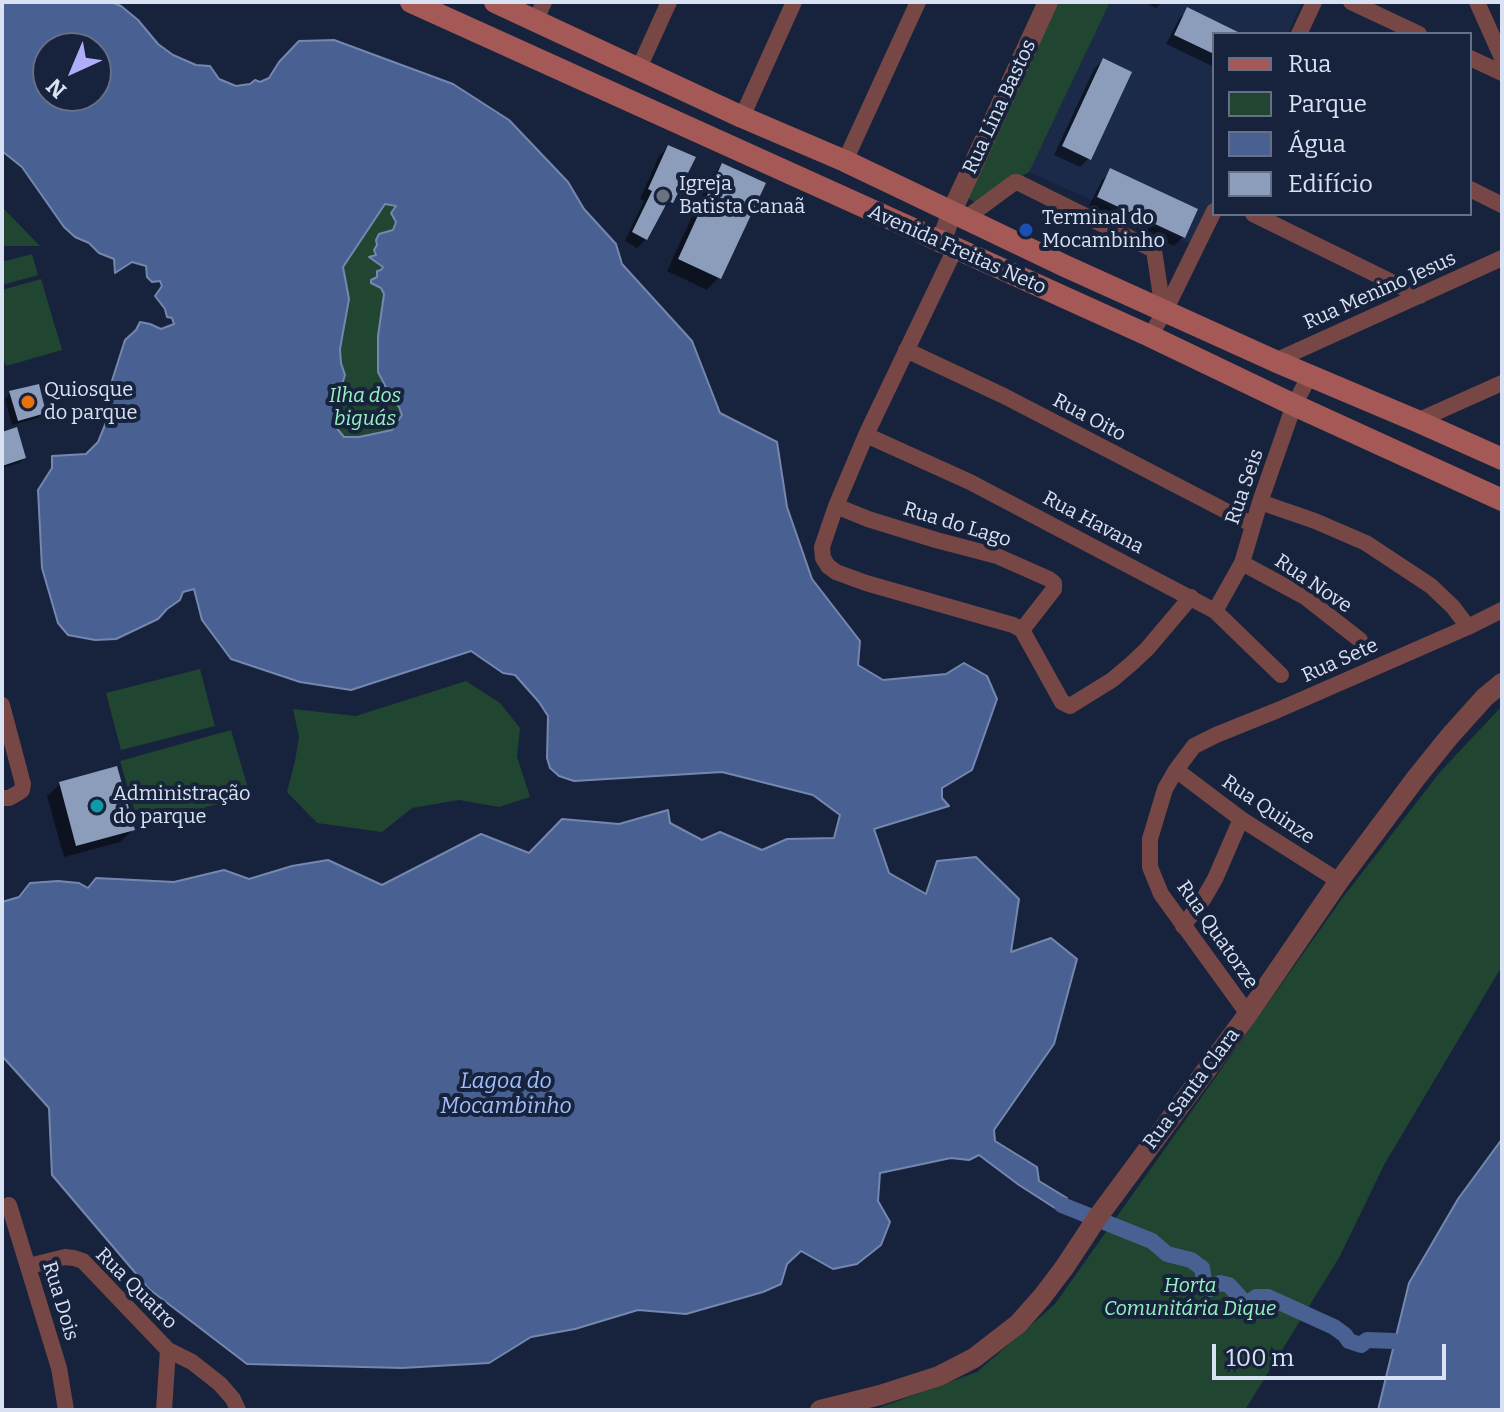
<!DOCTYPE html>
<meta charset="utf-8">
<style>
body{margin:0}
#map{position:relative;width:1504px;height:1412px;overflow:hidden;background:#17233c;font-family:Bitter,serif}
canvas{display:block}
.frame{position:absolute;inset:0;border:4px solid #d9e2f2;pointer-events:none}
.legend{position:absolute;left:1212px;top:32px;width:260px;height:184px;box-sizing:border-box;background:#17233c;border:2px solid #656f85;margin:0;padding:10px 14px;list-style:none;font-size:24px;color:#d9e2f2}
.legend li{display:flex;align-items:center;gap:16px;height:40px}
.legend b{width:40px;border:2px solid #656f85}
.north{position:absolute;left:32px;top:32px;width:80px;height:80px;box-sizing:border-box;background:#17233c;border:2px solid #656f85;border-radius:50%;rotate:224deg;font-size:22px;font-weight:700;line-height:32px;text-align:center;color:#d9e2f2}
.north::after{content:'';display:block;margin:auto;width:28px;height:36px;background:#b0aefa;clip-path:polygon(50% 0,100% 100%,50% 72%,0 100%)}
.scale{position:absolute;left:1212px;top:1344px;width:234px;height:36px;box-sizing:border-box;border:4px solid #d9e2f2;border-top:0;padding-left:10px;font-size:24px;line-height:28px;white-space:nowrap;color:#d9e2f2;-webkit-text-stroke:6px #17233c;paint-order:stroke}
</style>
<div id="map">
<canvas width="1504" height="1412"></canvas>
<div class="frame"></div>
<ul class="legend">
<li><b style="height:10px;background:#a45956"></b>Rua</li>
<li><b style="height:22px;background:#204531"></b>Parque</li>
<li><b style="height:22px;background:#496092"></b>Água</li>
<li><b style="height:22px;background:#8c9cbb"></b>Edifício</li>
</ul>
<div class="north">N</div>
<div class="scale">100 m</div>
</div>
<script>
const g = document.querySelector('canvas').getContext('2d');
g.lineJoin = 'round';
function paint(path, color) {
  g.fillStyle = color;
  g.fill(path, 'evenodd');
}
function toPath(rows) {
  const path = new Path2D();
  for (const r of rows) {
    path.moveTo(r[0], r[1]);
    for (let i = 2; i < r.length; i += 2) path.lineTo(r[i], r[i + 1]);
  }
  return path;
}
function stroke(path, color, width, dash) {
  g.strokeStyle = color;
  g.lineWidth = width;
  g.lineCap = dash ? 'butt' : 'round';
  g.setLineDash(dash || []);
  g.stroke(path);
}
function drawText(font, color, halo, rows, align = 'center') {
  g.font = font + ' Bitter,serif';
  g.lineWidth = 8;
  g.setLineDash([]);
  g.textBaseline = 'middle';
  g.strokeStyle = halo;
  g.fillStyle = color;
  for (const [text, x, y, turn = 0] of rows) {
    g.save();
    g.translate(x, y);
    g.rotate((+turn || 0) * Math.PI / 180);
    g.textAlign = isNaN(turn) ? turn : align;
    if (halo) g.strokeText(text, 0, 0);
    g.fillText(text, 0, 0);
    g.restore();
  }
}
paint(toPath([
 [1059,2,1302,2,1288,34,1214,34,1214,203,1195,246,1029,172,975,202]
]), '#1c2a49');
paint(toPath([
 [1059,2,1110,2,1029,172,975,202,966,197],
 [385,204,396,206,394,217,396,222,393,230,385,234,377,245,376,255,370,258,383,267,377,277,371,280,371,283,381,288,384,294,378,336,378,372,393,401,399,407,402,415,392,430,359,437,343,437,335,426,333,413,345,375,341,363,340,349,349,299,343,267],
 [2,207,40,246,2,246],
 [32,254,38,275,2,285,2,262],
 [41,279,62,350,6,366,2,354,2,290],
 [200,669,215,726,121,750,106,693],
 [466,681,500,703,520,728,517,757,530,797,499,807,459,800,412,808,382,832,317,823,287,792,295,761,299,737,293,709,356,716],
 [1502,706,1502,966,1384,1165,1340,1256,1245,1410,873,1410,977,1372,1055,1304,1341,900,1440,772],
 [231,730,250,795,139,826,120,761]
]), '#204531');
const water = toPath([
 [2,2,111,2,121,6,138,20,158,44,173,55,196,65,210,66,219,79,236,86,250,84,255,80,260,82,269,78,279,62,299,41,334,40,453,84,509,120,568,182,584,209,616,244,622,264,692,341,720,413,777,442,787,507,812,579,860,641,858,665,883,680,946,674,964,663,987,676,997,699,972,770,942,788,942,798,949,806,874,829,889,873,926,894,937,861,976,857,1019,899,1011,952,1051,938,1077,959,1054,1044,994,1130,995,1141,1037,1167,1039,1181,1067,1198,1058,1210,1019,1185,979,1155,969,1160,951,1158,880,1173,878,1201,890,1222,881,1245,857,1264,833,1269,801,1251,787,1264,781,1284,763,1292,686,1314,638,1310,575,1329,531,1337,489,1363,402,1368,247,1364,149,1289,52,1175,49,1108,2,1056,2,902,19,897,30,883,58,881,79,883,88,888,96,878,174,882,224,870,249,879,292,866,328,860,382,885,481,834,529,853,562,819,619,824,668,810,670,823,702,840,720,832,762,850,787,839,834,838,840,815,813,795,722,772,574,781,559,776,550,768,547,758,548,716,539,702,515,675,503,673,471,651,351,690,300,682,231,659,202,620,194,589,183,592,180,600,167,609,158,619,116,639,95,640,68,635,58,623,42,568,38,490,52,468,52,456,86,454,98,442,109,415,109,390,125,340,136,330,140,322,150,324,161,329,174,324,172,318,167,317,165,309,155,296,162,286,160,281,152,282,147,277,146,266,132,262,115,273,114,259,99,253,89,243,75,237,64,227,22,167,2,151,2,2],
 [48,48,96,48,96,96,48,96,48,48],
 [385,204,396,206,391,213,396,222,393,230,379,234,376,240,377,245,374,250,376,255,369,257,383,267,381,270,377,271,377,277,371,280,371,283,381,288,384,294,378,336,378,372,393,401,399,407,402,415,392,430,359,437,344,437,335,426,333,413,345,375,341,363,340,349,349,299,343,267,385,204],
 [1502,1139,1502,1410,1378,1410,1409,1283,1458,1199,1502,1139]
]);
paint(water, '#496092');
stroke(water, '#7487af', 2);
paint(toPath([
 [1143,2,1162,2,1156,8],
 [1188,10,1238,34,1214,34,1214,67,1166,44,1179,19],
 [1103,60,1089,158,1080,167,1054,155,1094,69],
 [668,147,671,202,662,211,646,239,637,248,625,241,644,201,640,199,659,156],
 [722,165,719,277,707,290,667,271,710,178],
 [1111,171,1183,237,1174,246,1089,206,1102,180],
 [10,393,44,412,38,418,12,425,5,399],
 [2,434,24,458,19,463,2,468],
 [60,784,132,830,120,842,64,857,47,796]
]), '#0007');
stroke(toPath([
 [1062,1205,1152,1241,1167,1254,1191,1260,1202,1268,1205,1286,1210,1289,1220,1283,1229,1285,1246,1304,1256,1297,1268,1297,1334,1327,1345,1335,1349,1341,1361,1345,1367,1340,1394,1341]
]), '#496092', 16);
paint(toPath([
 [1187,7,1242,34,1214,34,1214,54,1174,35],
 [1103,58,1132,72,1091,160,1062,146],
 [668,145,696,157,673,203,668,201,647,240,632,232,652,191,648,189],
 [722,163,766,183,721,279,678,259],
 [1110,168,1198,209,1185,238,1097,197],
 [39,384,46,413,18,421,9,391],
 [17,427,26,458,2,466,2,432],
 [117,766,135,830,76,846,59,782]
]), '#8c9cbb');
stroke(toPath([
 [1351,2,1419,34],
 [1477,2,1502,58],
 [535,21,544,2],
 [1299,34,1314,2],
 [1470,58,1502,73],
 [639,68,669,2],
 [742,117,794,2],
 [845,161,918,2],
 [1470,189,1502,205],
 [1253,214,1420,296],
 [966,218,1015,182,1017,182,1154,250,1163,310],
 [955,249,866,435,836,506,822,547,823,558,828,566,836,572,866,583,1013,625,1022,630,1062,702,1070,706,1112,680,1131,664,1147,649,1191,597],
 [1150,336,1165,311,1214,211],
 [906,350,1004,396,1253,525],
 [1275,361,1502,258],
 [1417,421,1502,383],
 [866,435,970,482,1215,611,1281,675],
 [1260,502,1315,521,1366,543,1431,586,1453,607,1468,627],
 [836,506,868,519,936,540,997,556,1049,579,1054,583,1054,589,1022,630],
 [1242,563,1305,597,1360,640],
 [1215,611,1242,563,1260,502,1294,405,1310,375],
 [2,705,23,784,22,790,18,793,9,798,2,798],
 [1176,770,1241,819,1339,881],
 [1183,926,1204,898,1215,879,1241,819],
 [1248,1014,1161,894,1150,867,1150,839,1165,789,1176,770,1194,746,1216,735,1278,710,1468,627,1502,610],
 [9,1205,59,1368,66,1410],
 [29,1266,65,1257,74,1258,83,1261,168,1350,192,1362,220,1384,233,1399,238,1410],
 [164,1410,168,1350]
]), '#764744', 16);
stroke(toPath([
 [941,243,952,211,1048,2],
 [820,1410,880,1395,939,1376,974,1358,1018,1324,1042,1297,1064,1268,1097,1218,1248,1014,1339,881,1416,778,1449,737,1485,697,1502,683]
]), '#764744', 20);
stroke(toPath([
 [411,2,1150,336,1294,405,1502,500],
 [495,2,742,117,845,161,1065,266,1275,361,1417,421,1502,459]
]), '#a45956', 22);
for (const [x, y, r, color] of [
 [663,196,8,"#6b7280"],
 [1026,230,8,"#1a4fb4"],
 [28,402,8,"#e8710a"],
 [97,806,8,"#0f9aa8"]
]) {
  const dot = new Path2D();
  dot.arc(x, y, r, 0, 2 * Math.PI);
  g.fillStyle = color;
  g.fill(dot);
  stroke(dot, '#17233c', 3);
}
drawText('20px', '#d9e2f2', '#17233c', [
 ["Rua Lina Bastos",1000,107,-65],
 ["Avenida Freitas Neto",957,250,24],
 ["Rua Menino Jesus",1380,291,-24],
 ["Rua Oito",1089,418,28],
 ["Rua Seis",1245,487,-71],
 ["Rua Havana",1093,523,28],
 ["Rua do Lago",957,525,17],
 ["Rua Nove",1313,584,34],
 ["Rua Sete",1340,661,-24],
 ["Rua Quinze",1268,810,34],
 ["Rua Quatorze",1217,935,55],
 ["Rua Santa Clara",1192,1089,-53],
 ["Rua Quatro",136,1289,45],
 ["Rua Dois",60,1301,73]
]);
drawText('20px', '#d9e2f2', '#17233c', [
 ["Igreja",679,184],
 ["Batista Canaã",679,207],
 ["Terminal do",1042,218],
 ["Mocambinho",1042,241],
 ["Quiosque",44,390],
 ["do parque",44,413],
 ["Administração",113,794],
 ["do parque",113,817]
], 'left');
drawText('italic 20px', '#96f3bf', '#17233c', [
 ["Ilha dos",365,396],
 ["biguás",365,419],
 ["Horta",1190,1286],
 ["Comunitária Dique",1190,1309]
]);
drawText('italic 22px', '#a2befb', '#17233c', [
 ["Lagoa do",506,1082],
 ["Mocambinho",506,1107]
]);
</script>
